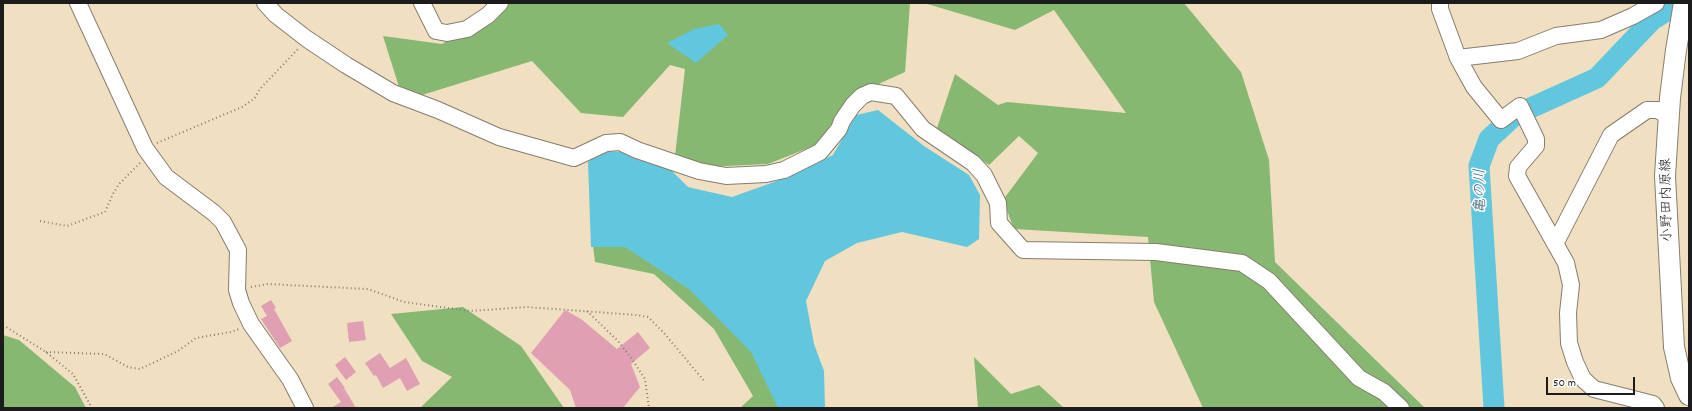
<!DOCTYPE html>
<meta charset="utf-8">
<style>
body{margin:0}
#map{position:relative;width:1692px;height:411px;overflow:hidden;background:#f1dfc1;font-family:Dekko,sans-serif}
canvas{display:block}
.frame{position:absolute;inset:0;border:4px solid #1c1c1c;pointer-events:none}
.scale{position:absolute;left:1546px;top:377px;width:89px;height:18px;box-sizing:border-box;border:2px solid #1c1c1c;border-top:0;padding-left:5px;font-size:12px;line-height:14px;white-space:nowrap;color:#1c1c1c;-webkit-text-stroke:3px #fff;paint-order:stroke}
</style>
<div id="map">
<canvas width="1692" height="411"></canvas>
<div class="frame"></div>
<div class="scale">50 m</div>
</div>
<script>
const g = document.querySelector('canvas').getContext('2d');
g.lineJoin = 'round';
function paint(path, color) {
  g.fillStyle = color;
  g.fill(path, 'evenodd');
}
function toPath(rows) {
  const path = new Path2D();
  for (const r of rows) {
    path.moveTo(r[0], r[1]);
    for (let i = 2; i < r.length; i += 2) path.lineTo(r[i], r[i + 1]);
  }
  return path;
}
function stroke(path, color, width, dash) {
  g.strokeStyle = color;
  g.lineWidth = width;
  g.lineCap = dash ? 'butt' : 'round';
  g.setLineDash(dash || []);
  g.stroke(path);
}
function drawText(font, color, halo, rows, align = 'center') {
  g.font = font + ' Dekko,"Klee One",sans-serif';
  g.lineWidth = 3;
  g.setLineDash([]);
  g.textBaseline = 'middle';
  g.strokeStyle = halo;
  g.fillStyle = color;
  for (const [text, x, y, turn = 0] of rows) {
    g.save();
    g.translate(x, y);
    g.rotate((+turn || 0) * Math.PI / 180);
    g.textAlign = isNaN(turn) ? turn : align;
    if (halo) g.strokeText(text, 0, 0);
    g.fillText(text, 0, 0);
    g.restore();
  }
}
paint(toPath([
 [508,3,910,3,905,72,852,96,816,145,768,164,705,167,675,156,685,69,670,65,623,117,581,113,532,61,422,95,400,90,383,36,442,44],
 [924,3,1184,3,1241,72,1269,160,1275,262,1425,408,1203,408,1154,302,1148,237,1014,229,1003,200,1038,153,1019,136,989,165,936,131,955,74,998,105,1007,102,1126,113,1054,10,1015,30],
 [592,238,661,247,759,338,799,408,740,408,753,396,714,329,654,274,595,262],
 [463,307,521,346,564,408,420,408,452,377,422,361,391,314],
 [3,335,19,340,75,387,86,408,3,408],
 [974,357,1011,394,1039,385,1064,408,978,408]
]), '#86b872');
paint(toPath([
 [719,24,728,35,696,63,667,43,694,29],
 [878,110,924,146,969,175,980,195,979,239,967,247,902,232,857,243,825,261,806,301,814,344,824,371,825,408,778,408,751,352,689,289,625,247,591,247,588,162,603,151,626,152,663,162,688,187,732,197,788,177,833,155,856,115]
]), '#61c7de');
stroke(toPath([
 [1494,408,1479,166,1489,139,1515,115,1597,78,1652,20,1679,3]
]), '#61c7de', 21);
paint(toPath([
 [271,300,276,308,274,309,292,341,280,348,261,319,267,316,261,306],
 [565,310,581,319,617,349,638,332,650,348,631,364,640,387,623,408,576,408,570,390,531,353],
 [363,321,366,340,349,342,347,323],
 [380,353,390,368,406,358,420,384,407,391,400,378,383,388,376,375,374,376,365,363],
 [345,357,356,372,346,380,335,365],
 [337,377,345,388,344,388,356,408,331,408,341,402,328,384]
]), '#e09fb3');
const minor = toPath([
 [78,3,145,148,166,177,214,213,223,222,238,250,237,290,241,303,251,324,290,379,305,408],
 [265,3,276,15,307,39,346,65,393,93,438,110,499,137,574,158,606,143,620,142,637,150,699,171,726,176,766,174,784,170,820,152,839,129,842,121,853,105,862,96,871,92,896,96,923,129,973,163,984,175,998,203,999,223,1023,250,1156,252,1242,263,1269,281,1359,378,1384,392,1401,408],
 [422,3,436,31,447,33,467,29,488,15,500,3],
 [1440,3,1440,9,1458,58,1474,87,1501,120,1520,106,1536,139,1536,146,1518,167,1517,176,1566,263,1571,285,1568,313,1569,343,1575,362,1583,379,1594,389,1653,404,1656,408],
 [1458,58,1518,51,1556,36,1601,30,1633,16,1656,3],
 [1555,244,1611,135,1647,110,1658,110,1669,117]
]);
const major = toPath([
 [1684,3,1676,50,1670,98,1665,176,1674,347,1681,378,1689,395]
]);
stroke(minor, '#867e6e', 18);
stroke(major, '#867e6e', 22);
stroke(toPath([
 [157,143,242,107,254,99,260,89,298,49],
 [40,221,67,226,105,212,113,194,119,184,140,163],
 [251,287,268,284,368,289,404,302,470,311,527,307,637,315,648,317,664,333,705,382],
 [587,311,618,341,634,362,645,379,649,408],
 [3,325,46,352,73,374,92,408],
 [46,352,104,354,128,367,140,369,178,351,196,338,231,332,239,329]
]), '#867e6e', 2, [1, 3]);
stroke(minor, '#fff', 16);
stroke(major, '#fff', 20);
drawText('14px', '#1c1c1c', '#fff', [
 ["小野田内原線",1668,200,-91]
]);
drawText('italic 15px', '#38606a', '#fff', [
 ["亀の川",1482,191,-91]
]);
</script>
